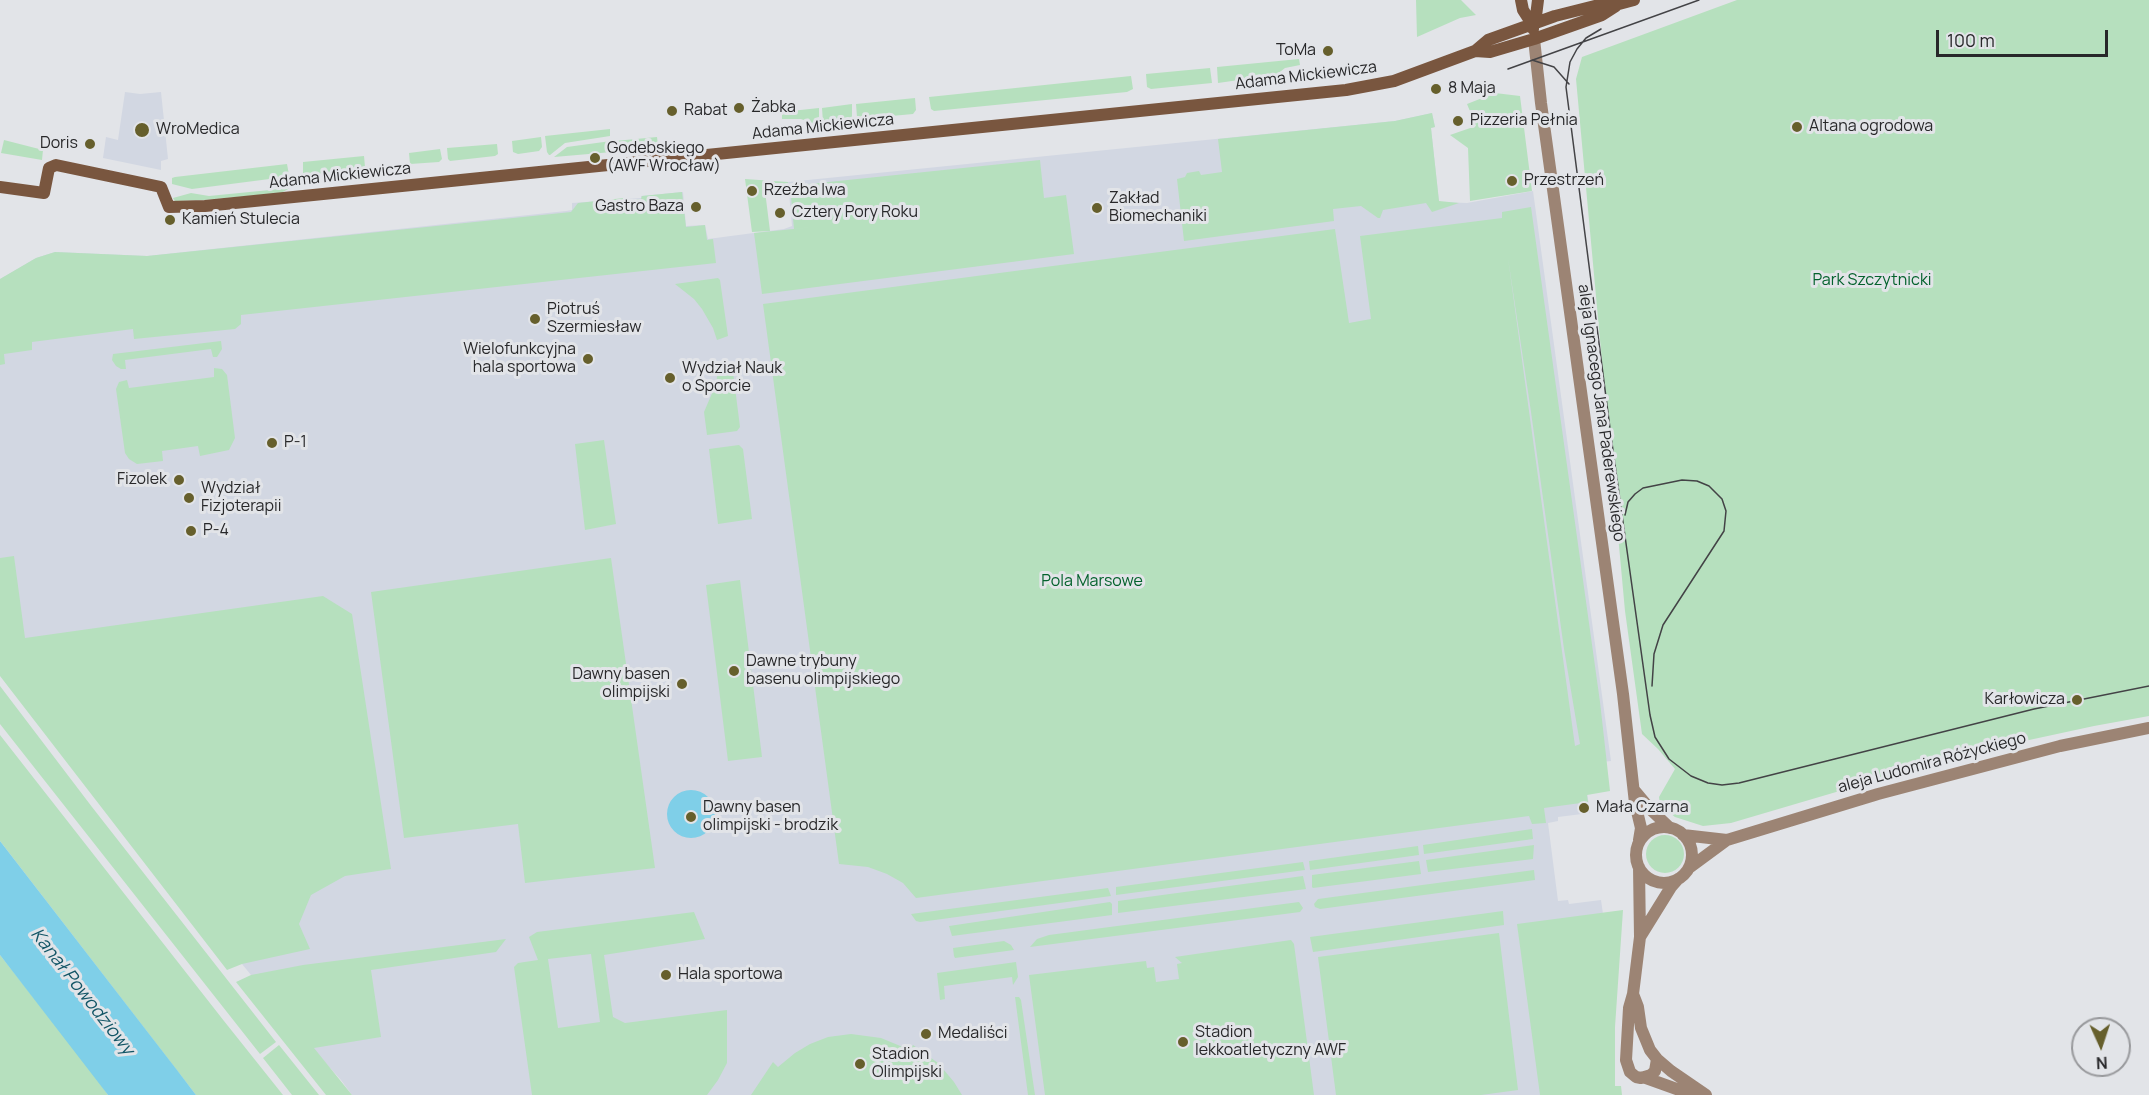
<!DOCTYPE html>
<meta charset="utf-8">
<style>
body{margin:0}
#map{position:relative;width:2149px;height:1095px;overflow:hidden;background:#e2e4e8;font-family:Manrope,sans-serif}
canvas{display:block}
.north{position:absolute;left:2071px;top:1017px;width:60px;height:60px;box-sizing:border-box;background:#e2e4e8;border:2px solid #98999c;border-radius:50%;rotate:177deg;font-size:16px;font-weight:700;line-height:24px;text-align:center;color:#28282a}
.north::after{content:'';display:block;margin:auto;width:21px;height:27px;background:#665f2c;clip-path:polygon(50% 0,100% 100%,50% 72%,0 100%)}
.scale{position:absolute;left:1936px;top:30px;width:172px;height:27px;box-sizing:border-box;border:3px solid #28282a;border-top:0;padding-left:8px;font-size:18px;line-height:21px;white-space:nowrap;color:#28282a;-webkit-text-stroke:4px #e2e4e8;paint-order:stroke}
</style>
<div id="map">
<canvas width="2149" height="1095"></canvas>
<div class="north">N</div>
<div class="scale">100 m</div>
</div>
<script>
const g = document.querySelector('canvas').getContext('2d');
g.lineJoin = 'round';
function paint(path, color) {
  g.fillStyle = color;
  g.fill(path, 'evenodd');
}
function toPath(rows) {
  const path = new Path2D();
  for (const r of rows) {
    if (r.length === 3) {
      path.moveTo(r[0] + r[2], r[1]);
      path.arc(r[0], r[1], r[2], 0, 2 * Math.PI);
      continue;
    }
    path.moveTo(r[0], r[1]);
    for (let i = 2; i < r.length; i += 2) path.lineTo(r[i], r[i + 1]);
  }
  return path;
}
function stroke(path, color, width, dash) {
  g.strokeStyle = color;
  g.lineWidth = width;
  g.lineCap = dash ? 'butt' : 'round';
  g.setLineDash(dash || []);
  g.stroke(path);
}
function drawText(font, color, halo, rows, align = 'center') {
  g.font = font + ' Manrope,sans-serif';
  g.lineWidth = 6;
  g.setLineDash([]);
  g.textBaseline = 'middle';
  g.strokeStyle = halo;
  g.fillStyle = color;
  for (const [text, x, y, turn = 0] of rows) {
    g.save();
    g.translate(x, y);
    g.rotate((+turn || 0) * Math.PI / 180);
    g.textAlign = isNaN(turn) ? turn : align;
    if (halo) g.strokeText(text, 0, 0);
    g.fillText(text, 0, 0);
    g.restore();
  }
}
paint(toPath([
 [125,92,140,94,161,92,168,159,161,161,161,170,103,158,106,137,118,140],
 [1432,113,1435,127,1431,128,1439,202,1467,203,1533,191,1611,761,1583,764,1590,813,1558,817,1558,821,1548,823,1558,901,1568,900,1569,904,1601,900,1608,949,1587,1095,352,1095,341,1080,300,1035,242,964,0,653,0,279,36,258,55,252,147,256,566,211,572,210,572,203,641,198,641,196,683,192,686,226,705,225,708,239,784,229,792,226,788,182,1355,125,1395,121]
]), '#d2d7e2');
paint(toPath([
 [1416,0,1461,0,1476,15,1460,18,1417,37],
 [1737,0,2149,0,2149,716,2094,726,2006,745,1904,772,1731,823,1703,826,1675,817,1660,805,1659,797,1675,769,1658,749,1642,734,1625,611,1576,79,1582,57],
 [1299,59,1300,65,1285,68,1271,79,1260,77,1218,83,1217,67],
 [1210,68,1212,83,1151,89,1147,87,1146,74],
 [1131,76,1133,89,1127,92,934,111,931,109,929,97],
 [1495,93,1520,96,1532,191,1470,201,1468,148,1450,135,1476,126,1467,104],
 [915,98,916,110,913,114,859,119,857,117,856,104],
 [852,104,852,120,823,122,822,108],
 [819,108,819,126,801,119,782,119,782,112],
 [1432,113,1435,127,1431,128,1439,201,1459,203,1432,212,1426,203,1383,210,1380,218,1378,218,1361,206,1333,209,1334,221,1184,241,1177,179,1185,177,1187,173,1199,171,1201,175,1222,172,1218,139,1395,121],
 [610,129,610,136,565,143,550,155,549,155,547,152,545,136],
 [541,137,542,147,539,151,518,154,513,152,512,141],
 [657,137,658,146,616,151,615,141],
 [4,140,43,150,42,160,1,153],
 [611,141,612,152,554,157,567,147],
 [497,144,498,154,495,156,450,161,448,159,447,148],
 [440,149,442,159,439,162,410,164,409,153],
 [364,156,365,167,363,169,307,175,303,173,303,162],
 [1040,160,1044,198,1066,195,1074,254,762,294,754,233,823,226,794,229,790,186],
 [287,164,289,175,285,177,192,189,172,184,172,178,175,177],
 [745,179,788,182,788,188,765,191,770,231,752,232],
 [290,188,281,193,203,200,175,201,173,198,191,193,209,196],
 [682,192,686,227,705,225,707,240,713,239,716,263,241,315,241,324,235,329,134,339,133,329,32,342,32,350,4,354,5,364,0,365,0,279,36,258,55,252,147,256,571,212,578,203,624,198,624,201,641,199,642,196],
 [1531,207,1600,702,1610,791,1587,795,1588,802,1544,808,1546,823,1532,824,1529,816,916,898,903,883,887,874,868,867,839,864,763,304,1335,229,1349,323,1371,319,1360,236,1502,218,1502,212],
 [1508,258,1531,412,1564,649,1580,744,1575,746],
 [718,278,720,280,728,336,717,340,713,328,702,309,694,299,675,284],
 [221,341,222,349,217,357,213,357,211,349,125,360,126,369,121,369,116,366,112,360,113,354],
 [719,363,732,364,740,427,737,431,707,435,704,412,716,384],
 [214,368,222,369,227,375,235,438,229,450,200,456,198,446,162,451,163,461,137,464,129,459,125,453,116,389,119,382,127,380,129,388,214,377],
 [604,440,616,524,585,530,575,444],
 [739,445,743,449,752,519,718,524,709,449],
 [14,556,25,638,323,596,352,614,391,869,345,876,311,895,299,924,310,949,242,964,227,970,0,676,0,558],
 [611,558,655,868,525,883,518,824,404,838,371,592],
 [740,580,762,757,728,761,706,585],
 [0,686,92,807,276,1042,260,1054,0,724],
 [0,735,224,1021,283,1095,196,1095,0,841],
 [1532,829,1533,839,1424,854,1423,845],
 [1665,854,19],
 [1534,845,1533,859,1428,872,1426,860],
 [1418,846,1419,855,1310,870,1309,861],
 [1419,861,1421,874,1313,888,1312,887,1312,875],
 [1303,862,1305,870,1116,895,1116,887],
 [1534,870,1535,880,1320,909,1315,907,1314,904,1318,899],
 [1303,876,1306,889,1118,913,1118,901],
 [1108,888,1111,896,920,922,916,921,911,914],
 [1110,902,1112,904,1112,915,952,936,949,926],
 [1299,902,1303,908,1300,912,1030,947,1037,939,1049,935],
 [1623,910,1615,1027,1615,1086,1621,1086,1622,1095,1540,1095,1517,924],
 [1503,911,1504,925,1313,952,1310,937],
 [694,912,705,939,604,955,613,1017,625,1023,727,1010,727,1063,718,1080,707,1095,532,1095,514,967,518,963,538,960,529,937,537,932],
 [591,954,600,1022,558,1028,548,959],
 [1499,933,1518,1090,1481,1095,1336,1095,1318,957],
 [506,939,496,952,371,970,381,1037,314,1048,352,1095,326,1095,236,982,251,975,303,965],
 [1291,940,1294,944,1314,1095,1045,1095,1029,975,1146,961,1147,968,1154,967,1156,982,1179,979,1177,964,1182,963,1175,957],
 [1004,941,1011,945,1014,950,955,958,954,956,953,948],
 [0,955,91,1070,108,1095,0,1095],
 [1016,962,1018,977,1013,985,1012,977,944,986,945,999,940,1000,937,973],
 [1015,997,1019,997,1021,1000,1035,1095,1028,1095],
 [851,1034,881,1038,910,1050,913,1045,938,1063,954,1082,962,1095,751,1095,773,1062,778,1067,795,1053,810,1044,828,1037],
 [279,1045,319,1095,292,1095,263,1058]
]), '#b6e0be');
paint(toPath([
 [691,814,24],
 [0,841,177,1070,196,1095,108,1095,0,955]
]), '#7fcfe8');
stroke(toPath([
 [1534,39,1541,103,1623,694,1635,803,1641,828,1639,840],
 [1635,791,1650,809,1670,828],
 [1664,855,28],
 [1683,835,1727,840,1878,794,2060,746,2149,728],
 [1639,867,1640,937,1633,994,1629,1008,1626,1060,1630,1072,1636,1077,1641,1078,1651,1075,1655,1071,1657,1059],
 [1689,868,1727,840],
 [1640,937,1671,887,1678,879],
 [1633,994,1638,1007,1641,1028,1650,1050,1657,1059,1671,1071,1706,1095],
 [1646,1078,1693,1095]
]), '#9c8474', 12);
stroke(toPath([
 [1521,0,1523,10,1532,24,1533,29],
 [1532,24,1536,16,1538,0],
 [1475,51,1490,52,1534,39,1602,15,1616,6],
 [0,187,44,193,49,168,56,165,161,187,169,207,205,206,1346,90,1394,81,1475,51,1488,40,1555,16,1599,5,1619,4,1634,0]
]), '#79563f', 12);
stroke(toPath([
 [1601,29,1586,38,1577,49,1570,62,1566,87,1611,436,1650,715,1655,737,1669,759,1691,776,1708,783,1722,785,1739,783,2034,709,2149,686],
 [1532,60,1554,67,1569,84],
 [1508,69,1699,0],
 [1625,515,1628,502,1635,494,1643,488,1682,480,1697,481,1709,486,1722,499,1726,511,1724,531,1663,625,1654,654,1652,686]
]), '#434346', 1.5);
for (const [x, y, r, color] of [
 [1328,51,6,"#665f2c"],
 [1436,89,6,"#665f2c"],
 [739,108,6,"#665f2c"],
 [672,111,6,"#665f2c"],
 [1458,121,6,"#665f2c"],
 [1797,127,6,"#665f2c"],
 [142,130,8,"#665f2c"],
 [90,144,6,"#665f2c"],
 [595,158,6,"#665f2c"],
 [1512,181,6,"#665f2c"],
 [752,191,6,"#665f2c"],
 [696,207,6,"#665f2c"],
 [1097,208,6,"#665f2c"],
 [780,213,6,"#665f2c"],
 [170,220,6,"#665f2c"],
 [535,319,6,"#665f2c"],
 [588,359,6,"#665f2c"],
 [670,378,6,"#665f2c"],
 [272,443,6,"#665f2c"],
 [179,480,6,"#665f2c"],
 [189,498,6,"#665f2c"],
 [191,531,6,"#665f2c"],
 [734,671,6,"#665f2c"],
 [682,684,6,"#665f2c"],
 [2077,700,6,"#665f2c"],
 [1584,808,6,"#665f2c"],
 [691,817,6,"#665f2c"],
 [666,975,6,"#665f2c"],
 [926,1034,6,"#665f2c"],
 [1183,1042,6,"#665f2c"],
 [860,1064,6,"#665f2c"]
]) {
  const dot = new Path2D();
  dot.arc(x, y, r, 0, 2 * Math.PI);
  g.fillStyle = color;
  g.fill(dot);
  stroke(dot, '#e2e4e8', 2);
}
drawText('16px', '#28282a', '#e2e4e8', [
 ["ToMa",1316,51,"right"],
 ["8 Maja",1448,89],
 ["Żabka",751,108],
 ["Rabat",684,111],
 ["Pizzeria Pełnia",1470,121],
 ["Altana ogrodowa",1809,127],
 ["WroMedica",156,130],
 ["Doris",78,144,"right"],
 ["Godebskiego",607,149],
 ["(AWF Wrocław)",607,167],
 ["Przestrzeń",1524,181],
 ["Rzeźba lwa",764,191],
 ["Zakład",1109,199],
 ["Biomechaniki",1109,217],
 ["Gastro Baza",684,207,"right"],
 ["Cztery Pory Roku",792,213],
 ["Kamień Stulecia",182,220],
 ["Piotruś",547,310],
 ["Szermiesław",547,328],
 ["Wielofunkcyjna",576,350,"right"],
 ["hala sportowa",576,368,"right"],
 ["Wydział Nauk",682,369],
 ["o Sporcie",682,387],
 ["P-1",284,443],
 ["Fizolek",167,480,"right"],
 ["Wydział",201,489],
 ["Fizjoterapii",201,507],
 ["P-4",203,531],
 ["Dawne trybuny",746,662],
 ["basenu olimpijskiego",746,680],
 ["Dawny basen",670,675,"right"],
 ["olimpijski",670,693,"right"],
 ["Karłowicza",2065,700,"right"],
 ["Dawny basen",703,808],
 ["olimpijski - brodzik",703,826],
 ["Mała Czarna",1596,808],
 ["Hala sportowa",678,975],
 ["Stadion",1195,1033],
 ["lekkoatletyczny AWF",1195,1051],
 ["Medaliści",938,1034],
 ["Stadion",872,1055],
 ["Olimpijski",872,1073]
], 'left');
drawText('16px', '#28282a', '#e2e4e8', [
 ["Adama Mickiewicza",1306,76,-7],
 ["Adama Mickiewicza",823,127,-6],
 ["Adama Mickiewicza",340,176,-6],
 ["aleja Ignacego Jana Paderewskiego",1601,413,82],
 ["aleja Ludomira Różyckiego",1932,763,-15]
]);
drawText('16px', '#04622d', '#e2e4e8', [
 ["Park Szczytnicki",1872,281],
 ["Pola Marsowe",1092,582]
]);
drawText('italic 18px', '#125566', '#e2e4e8', [
 ["Kanał Powodziowy",82,992,52]
]);
</script>
